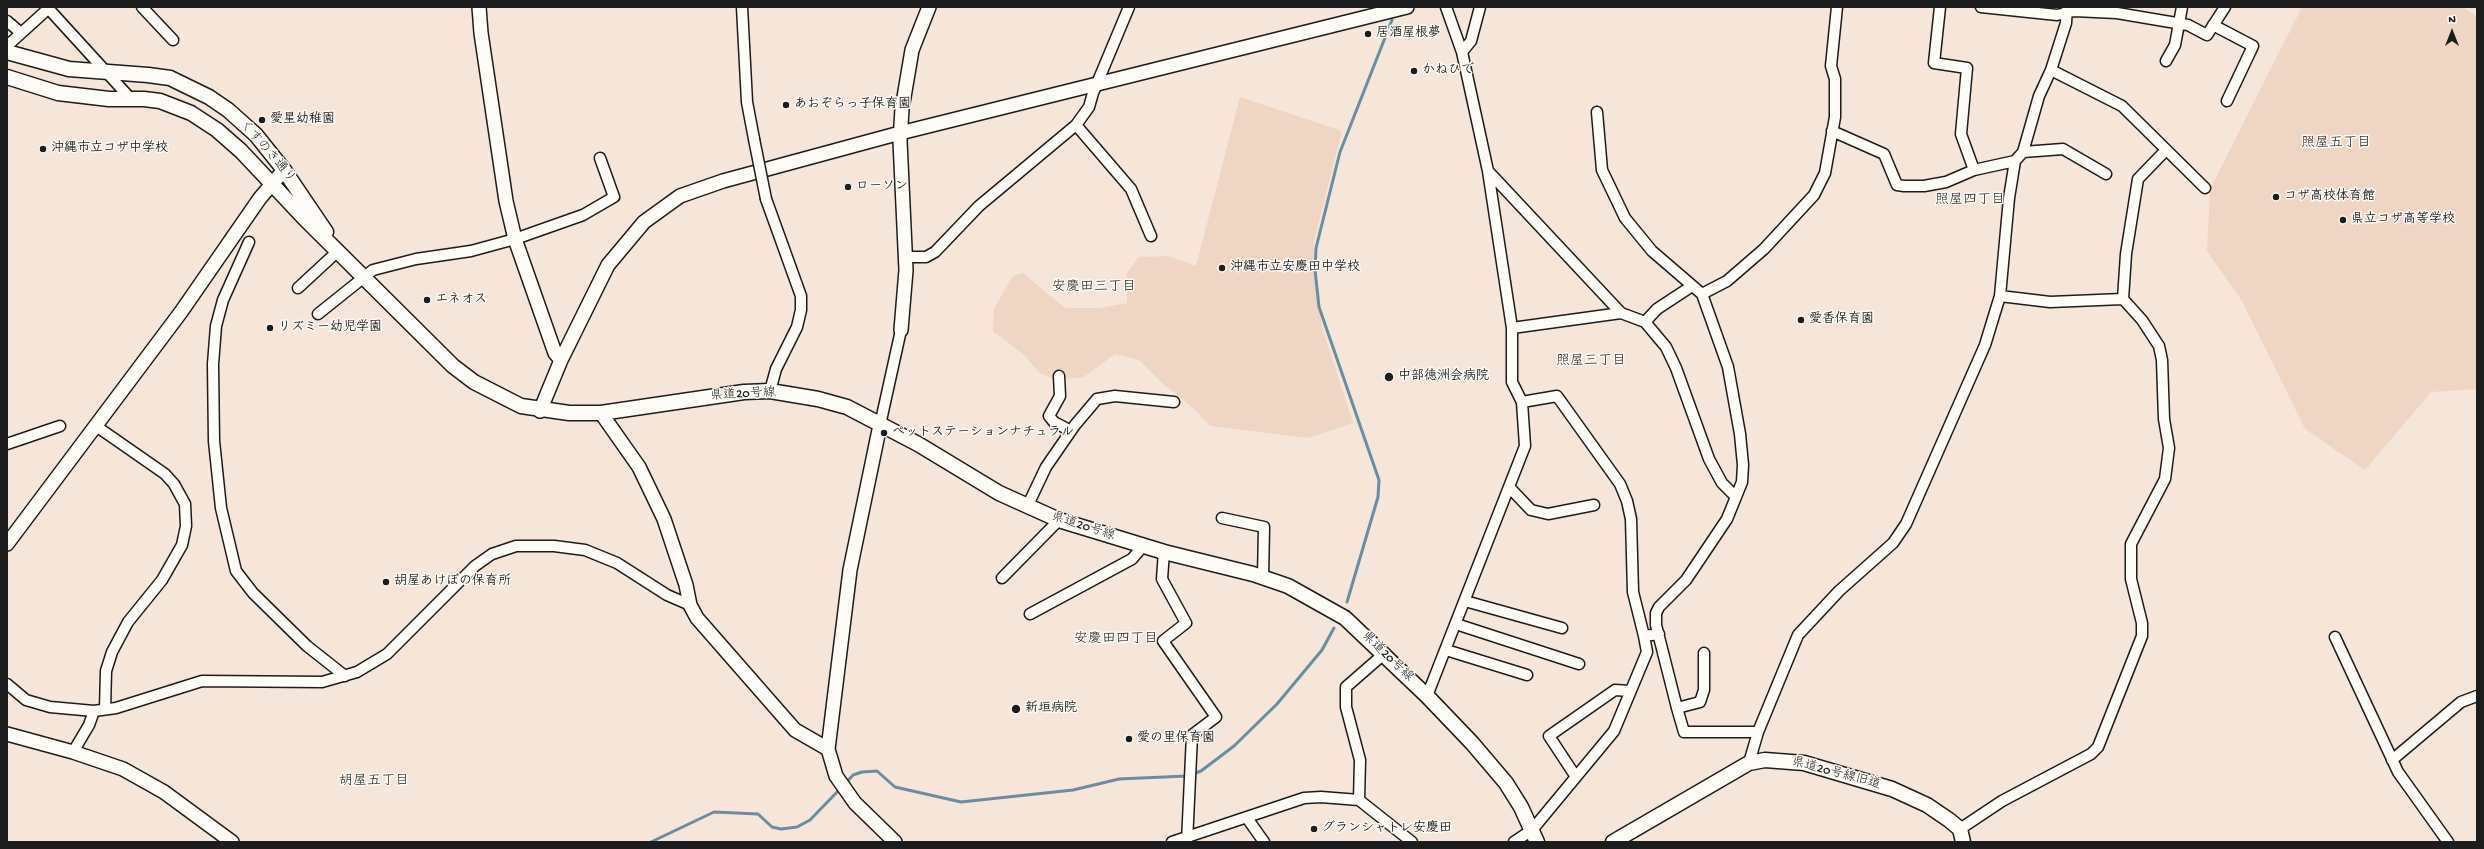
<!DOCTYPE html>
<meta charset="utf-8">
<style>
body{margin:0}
#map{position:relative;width:2484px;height:849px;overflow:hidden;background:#f5e6d9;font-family:"Gochi Hand",sans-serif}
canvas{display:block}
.frame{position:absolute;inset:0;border:8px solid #1c1c1c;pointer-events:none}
.north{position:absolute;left:2432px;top:12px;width:40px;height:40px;-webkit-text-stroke:3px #fdfcf7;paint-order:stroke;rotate:0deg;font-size:11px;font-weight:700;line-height:16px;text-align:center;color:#1c1c1c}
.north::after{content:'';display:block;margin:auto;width:14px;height:18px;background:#1c1c1c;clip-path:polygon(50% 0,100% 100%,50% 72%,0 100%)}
</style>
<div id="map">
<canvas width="2484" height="849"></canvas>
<div class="frame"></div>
<div class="north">N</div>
</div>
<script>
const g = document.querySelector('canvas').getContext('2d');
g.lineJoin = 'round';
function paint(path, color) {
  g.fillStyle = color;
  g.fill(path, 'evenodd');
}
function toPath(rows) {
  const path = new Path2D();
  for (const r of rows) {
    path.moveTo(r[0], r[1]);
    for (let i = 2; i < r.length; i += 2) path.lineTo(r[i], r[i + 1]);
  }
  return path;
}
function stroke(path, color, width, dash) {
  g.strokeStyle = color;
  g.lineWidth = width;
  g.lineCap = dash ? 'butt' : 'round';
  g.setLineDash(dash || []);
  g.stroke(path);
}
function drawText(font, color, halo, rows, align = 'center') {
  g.font = font + ' "Gochi Hand","Klee One",sans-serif';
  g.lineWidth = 3;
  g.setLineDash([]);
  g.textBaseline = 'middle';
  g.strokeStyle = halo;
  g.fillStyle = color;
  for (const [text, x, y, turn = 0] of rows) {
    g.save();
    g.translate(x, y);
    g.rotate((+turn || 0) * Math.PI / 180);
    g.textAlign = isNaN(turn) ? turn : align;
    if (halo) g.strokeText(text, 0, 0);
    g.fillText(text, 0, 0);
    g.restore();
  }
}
paint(toPath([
 [2302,7,2463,7,2477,17,2477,389,2431,392,2365,470,2305,429,2242,301,2207,251,2210,189],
 [1240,97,1342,131,1314,241,1313,270,1322,327,1353,423,1308,438,1210,426,1195,410,1161,382,1139,360,1115,354,1084,377,1057,380,1040,373,1023,354,993,331,994,308,1013,276,1023,273,1065,308,1099,308,1127,303,1127,273,1139,257,1168,256,1196,266]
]), '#efd6c4');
stroke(toPath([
 [1347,602,1378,497,1379,480,1319,307,1315,270,1316,248,1340,152,1392,20],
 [1193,774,1201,771,1234,746,1277,704,1322,650,1334,628],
 [845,784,853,775,862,772,877,771,895,787,961,802,1073,790,1119,779,1187,776],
 [651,842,714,812,758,814,772,827,781,829,797,827,810,820,840,789]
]), '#688ea2', 3);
const minor = toPath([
 [47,7,130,98],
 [142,7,173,40],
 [742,7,747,102,754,139],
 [1940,7,1934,63,1967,68,1961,134,1974,170],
 [1981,7,2057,15,2074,11,2117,13,2188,25,2207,35,2225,7],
 [7,21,21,33],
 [2213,25,2253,46,2227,101],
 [7,46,50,7],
 [1462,52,1471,41,1480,7],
 [2166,61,2175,45,2182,7],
 [2051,70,2122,106,2205,188],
 [1597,112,1602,170,1625,218,1652,251,1702,294,1728,367,1740,434,1743,465,1742,482,1727,519,1686,580,1659,607,1656,613,1656,625,1677,708,1684,732,1758,732],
 [1076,125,1131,189,1151,236],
 [1832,131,1884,154,1897,185,1904,186,1924,186,1946,182,1974,170,2015,161],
 [2023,152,2063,149,2106,174],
 [1488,171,1621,313,1645,322,1666,347,1676,368,1709,459,1722,483,1736,497],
 [766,199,801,296,801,310,797,327,776,369,770,391],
 [249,242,223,300,216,326,213,364,214,441,221,508,236,571,253,593,307,646,345,676],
 [906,257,926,257,935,252,979,206,1076,125,1089,107,1093,93,1129,7],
 [298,288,338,251],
 [1702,294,1727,281,1764,249,1814,195,1825,173,1835,117,1835,79,1831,66,1837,7],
 [2000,296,2050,302,2123,299],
 [318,314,373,270,416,259,471,251,515,239,583,215,614,197,600,158],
 [1645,322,1657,309,1692,286],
 [1512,328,1621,313],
 [1059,376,1060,396,1049,416,1054,422,1071,431],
 [1522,402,1557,396,1620,484,1627,501,1631,519,1633,592,1644,636,1659,634],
 [880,425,901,330],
 [96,426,165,474,174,484,185,504,186,526,182,545,162,580,128,622,112,652,106,671,105,709],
 [7,444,60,426],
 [1510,488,1531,510,1548,514,1594,505],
 [1027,507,1046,467,1075,425,1097,399,1115,396,1174,402],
 [1222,518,1264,527,1263,578],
 [1164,552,1162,579,1186,623,1163,641,1216,717,1192,735,1187,842],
 [1002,578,1059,520],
 [1465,601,1562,628],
 [1030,614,1132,559,1143,546],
 [1456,624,1579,664],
 [2335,637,2398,772,2448,842],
 [1446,650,1527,675],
 [7,684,26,700,50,707,94,711,116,708,202,681,322,682,357,672,387,654,475,566,492,554,516,546,554,546,585,550,617,563,667,595,690,605],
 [1427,696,1525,446,1522,402,1512,382,1512,328,1488,171,1462,52,1446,7],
 [1677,708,1700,702,1704,690,1704,653],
 [73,752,89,725,94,711],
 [2392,760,2461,702,2477,696],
 [1749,763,1758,732,1798,635,1839,591,1893,543,1906,524,1985,345,2000,296,2009,198,2015,161,2023,152,2039,96,2051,70,2066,23,2067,7],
 [1576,777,1549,736,1615,690,1630,691],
 [1359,800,1360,760,1346,707,1346,687,1385,653],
 [1247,818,1264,842],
 [1960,829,2002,801,2091,754,2098,747,2142,636,2142,623,2131,579,2131,544,2165,479,2169,448,2164,419,2162,360,2159,346,2142,320,2123,299,2126,254,2138,179,2166,150],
 [1172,842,1304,798,1321,797,1359,800,1412,842],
 [1514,842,1532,830,1614,731,1647,652,1644,636]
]);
const tertiary = toPath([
 [479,7,481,33,506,201,515,239,555,353,561,360],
 [901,330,906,270,900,141,902,109,912,50,929,7],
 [540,411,561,360,608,265,644,222,680,196,723,181,900,133,1407,7],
 [601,413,639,467,664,519,686,585,690,605,697,618,795,730,828,749],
 [880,425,850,570,828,749,836,776,855,803,895,842],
 [7,544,181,312,260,198,284,170],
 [7,734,73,752,123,769,164,792,232,842]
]);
const secondary = toPath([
 [7,52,69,69,148,75,170,78,209,97,228,110,256,135,284,170,326,232],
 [7,77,58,93,109,99,144,99,160,101,191,113,217,130,241,151,304,218,453,366,474,382,521,406,569,413,601,413,744,392,770,391,818,399,847,407,918,444,999,493,1059,520,1164,552,1253,574,1288,586,1345,618,1427,696,1472,743,1506,783,1521,807,1537,842],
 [1613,842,1749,763,1765,760,1804,763,1892,789,1927,805,1949,820,1960,829,1963,842]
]);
stroke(minor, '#1c1c1c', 13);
stroke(tertiary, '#1c1c1c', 16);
stroke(secondary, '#1c1c1c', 17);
stroke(minor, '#fdfcf7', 10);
stroke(tertiary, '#fdfcf7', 13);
stroke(secondary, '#fdfcf7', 14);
const minorBridge = toPath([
 [754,139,766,199]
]);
stroke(minorBridge, '#1c1c1c', 13, []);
stroke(minorBridge, '#fdfcf7', 10);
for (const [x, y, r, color] of [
 [1368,34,4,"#1c1c1c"],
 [1414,71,4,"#1c1c1c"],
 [786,105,4,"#1c1c1c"],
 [262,120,4,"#1c1c1c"],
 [43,149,4,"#1c1c1c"],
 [848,187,4,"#1c1c1c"],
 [2276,197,4,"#1c1c1c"],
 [2343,220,4,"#1c1c1c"],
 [1222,268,4,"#1c1c1c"],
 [427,300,4,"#1c1c1c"],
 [1801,320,4,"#1c1c1c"],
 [270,328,4,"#1c1c1c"],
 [1389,377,5,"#1c1c1c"],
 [884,433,4,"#1c1c1c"],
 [386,582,4,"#1c1c1c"],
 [1016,709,5,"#1c1c1c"],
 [1129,739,4,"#1c1c1c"],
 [1314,829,4,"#1c1c1c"]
]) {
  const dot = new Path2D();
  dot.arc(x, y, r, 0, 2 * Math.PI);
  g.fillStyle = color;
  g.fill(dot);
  stroke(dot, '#fdfcf7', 1.5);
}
drawText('bold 13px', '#1c1c1c', '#fdfcf7', [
 ["居酒屋根夢",1376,34],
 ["かねひで",1422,71],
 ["あおぞらっ子保育園",794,105],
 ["愛星幼稚園",270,120],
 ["沖縄市立コザ中学校",51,149],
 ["ローソン",856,187],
 ["コザ高校体育館",2284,197],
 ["県立コザ高等学校",2351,220],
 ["沖縄市立安慶田中学校",1230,268],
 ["エネオス",435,300],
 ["愛香保育園",1809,320],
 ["リズミー幼児学園",278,328],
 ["中部徳洲会病院",1398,377],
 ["ペットステーションナチュラル",892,433],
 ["胡屋あけぼの保育所",394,582],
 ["新垣病院",1025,709],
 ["愛の里保育園",1137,739],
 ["グランシャトレ安慶田",1322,829]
], 'left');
drawText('13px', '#1c1c1c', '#fdfcf7', [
 ["くすのき通り",267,152,49],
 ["県道20号線",743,395,-3],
 ["県道20号線",1083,527,18],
 ["県道20号線",1387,657,44],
 ["県道20号線旧道",1836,774,15]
]);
drawText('14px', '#1c1c1c', '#fdfcf7', [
 ["照屋五丁目",2336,144],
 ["照屋四丁目",1970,201],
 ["安慶田三丁目",1094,288],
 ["照屋三丁目",1591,362],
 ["安慶田四丁目",1116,640],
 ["胡屋五丁目",374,782]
]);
</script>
